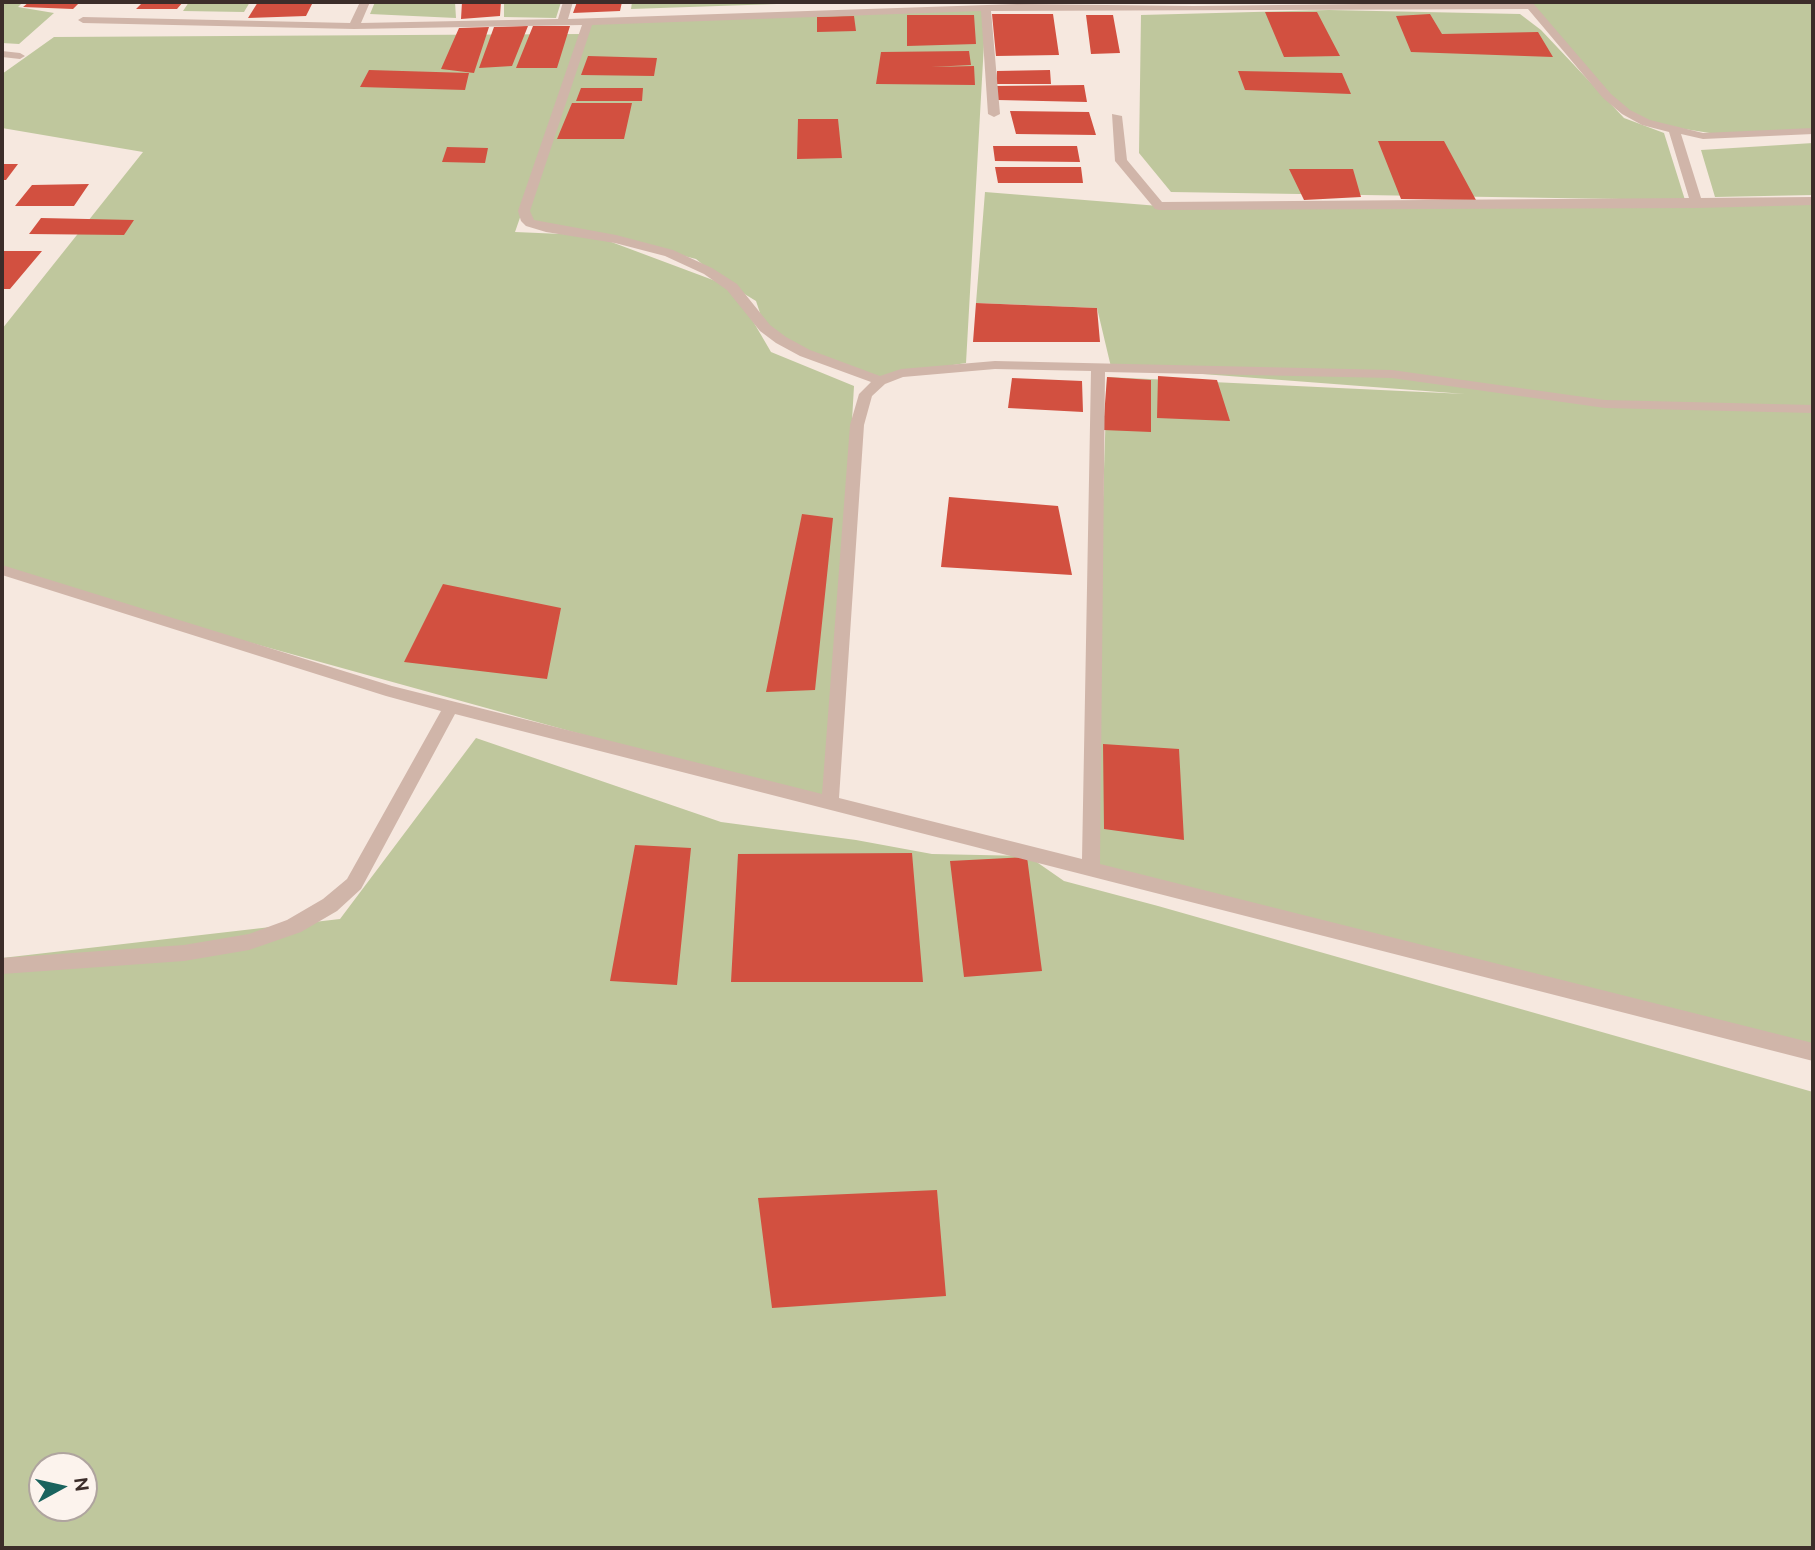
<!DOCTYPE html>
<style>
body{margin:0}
#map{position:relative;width:1815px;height:1550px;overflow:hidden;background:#f6e8df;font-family:Ubuntu,sans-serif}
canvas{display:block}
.frame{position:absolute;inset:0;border:4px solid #3c2d2a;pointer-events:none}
.north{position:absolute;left:28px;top:1452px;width:70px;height:70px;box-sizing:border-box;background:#fcf3ed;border:2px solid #afa49f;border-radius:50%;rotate:82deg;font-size:19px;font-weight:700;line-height:28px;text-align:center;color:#3c2d2a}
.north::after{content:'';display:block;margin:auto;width:24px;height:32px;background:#1a635e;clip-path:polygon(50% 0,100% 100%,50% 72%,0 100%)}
</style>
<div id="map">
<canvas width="1815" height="1550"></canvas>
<div class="frame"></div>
<div class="north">N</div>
</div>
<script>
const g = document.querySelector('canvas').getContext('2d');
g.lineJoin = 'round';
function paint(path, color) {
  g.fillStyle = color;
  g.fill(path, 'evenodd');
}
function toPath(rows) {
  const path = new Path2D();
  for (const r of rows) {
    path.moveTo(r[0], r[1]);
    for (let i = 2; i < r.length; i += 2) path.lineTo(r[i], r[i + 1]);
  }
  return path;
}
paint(toPath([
 [2,2,23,2,18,7,54,13,19,44,2,43],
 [189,2,250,2,244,12,183,11],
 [375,2,455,2,456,18,370,14],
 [504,2,561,2,556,18,504,17],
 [632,2,835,2,631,9],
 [1528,2,1813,2,1813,131,1729,136,1646,123,1626,112],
 [986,8,966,363,901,373,880,381,805,353,765,328,756,301,733,287,771,352,854,386,830,803,2,574,2,329,143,152,2,128,2,74,54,37,583,34,588,22],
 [573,65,525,218,585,235,515,232],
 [598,237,616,239,696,259,729,286],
 [1329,10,1520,14,1541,30,1624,118,1664,133,1685,200,1171,192,1139,153,1141,15],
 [1813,143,1813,195,1715,197,1701,150],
 [985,192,1159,206,1813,204,1813,1051,1091,869,1107,377,1465,394,1111,367,1097,308,976,303],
 [476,738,721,822,856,840,932,854,1028,856,1064,881,1158,906,1813,1092,1813,1548,2,1548,2,958,340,919],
 [42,1466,84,1466,84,1508,42,1508]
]), '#bfc79d');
paint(toPath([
 [29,2,80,2,73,9,23,7],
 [143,2,183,2,177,9,136,9],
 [258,2,313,2,306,16,248,18],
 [462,2,501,2,500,16,461,19],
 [577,2,622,2,620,11,573,13],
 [1265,12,1317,12,1340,56,1284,57],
 [992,14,1053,14,1059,55,996,56],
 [1430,14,1442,34,1538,32,1553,57,1411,52,1396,16],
 [907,15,974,15,976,44,907,46],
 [1086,15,1113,15,1120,53,1091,54],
 [854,16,856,31,817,32,817,17],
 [528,26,512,66,479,68,494,27],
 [533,26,570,26,557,68,516,68],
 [489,27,474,73,441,69,459,28],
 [969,51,971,65,931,67,974,66,975,85,876,84,881,52],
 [588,56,657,58,654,76,581,75],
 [369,70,469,73,465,90,360,87],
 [1050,70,1051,84,996,84,997,71],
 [1238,71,1342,73,1351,94,1245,90],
 [1084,85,1087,102,998,100,996,86],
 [581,88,643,88,642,101,576,101],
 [572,103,632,103,624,139,557,139],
 [1010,111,1089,112,1096,135,1016,134],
 [798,119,838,119,842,158,797,159],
 [1378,141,1444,141,1476,200,1401,199],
 [993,146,1077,146,1080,162,995,161],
 [447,147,488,148,485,163,442,162],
 [2,164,18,164,6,180,2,180],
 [995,167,1081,167,1083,183,998,183],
 [1289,169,1353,169,1361,197,1304,200],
 [89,184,74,206,15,206,32,185],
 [41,218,134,220,124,235,29,234],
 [2,251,42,251,10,289,2,289],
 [976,303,1097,308,1100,342,973,342],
 [1158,376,1217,380,1230,421,1157,418],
 [1107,377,1151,380,1151,432,1103,430],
 [1012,378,1082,381,1083,412,1008,408],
 [949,497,1058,506,1072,575,941,567],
 [802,514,833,518,815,690,766,692],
 [443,584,561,608,547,679,404,662],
 [1103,744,1179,749,1184,840,1104,829],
 [635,845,691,848,677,985,610,981],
 [912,853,923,982,731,982,738,854],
 [1027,857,1042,971,964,977,950,861],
 [937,1190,946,1296,772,1308,758,1198]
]), '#d25040');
paint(toPath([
 [360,2,370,2,361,23,558,19,563,2,573,2,568,19,1017,4,1194,6,1532,2,1611,94,1630,110,1650,120,1703,133,1813,128,1813,134,1703,139,1681,134,1701,198,1813,197,1813,205,1697,208,1159,210,1155,209,1115,161,1112,114,1122,116,1127,160,1162,202,1689,198,1669,132,1642,125,1622,114,1603,98,1528,9,991,11,1000,114,994,117,988,114,981,11,592,25,530,211,534,220,616,235,673,250,712,268,737,284,770,325,786,337,810,350,880,376,901,369,995,361,1392,370,1605,400,1813,405,1813,413,1605,408,1392,378,1105,372,1100,864,1813,1043,1813,1061,455,714,361,889,337,911,301,932,249,950,184,961,2,974,2,958,184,945,249,934,287,920,323,899,347,879,441,711,386,696,2,575,2,565,392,686,822,794,850,425,859,394,871,382,800,356,776,343,760,331,727,290,704,274,665,256,615,243,546,232,526,226,521,221,518,211,582,25,354,29,83,23,78,20,83,17,350,23,360,2],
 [995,369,1091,371,1082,859,839,798,864,425,872,396,885,384,903,377,995,369],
 [2,51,20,53,25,56,20,59,2,57,2,51]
]), '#d0b5a9');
</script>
